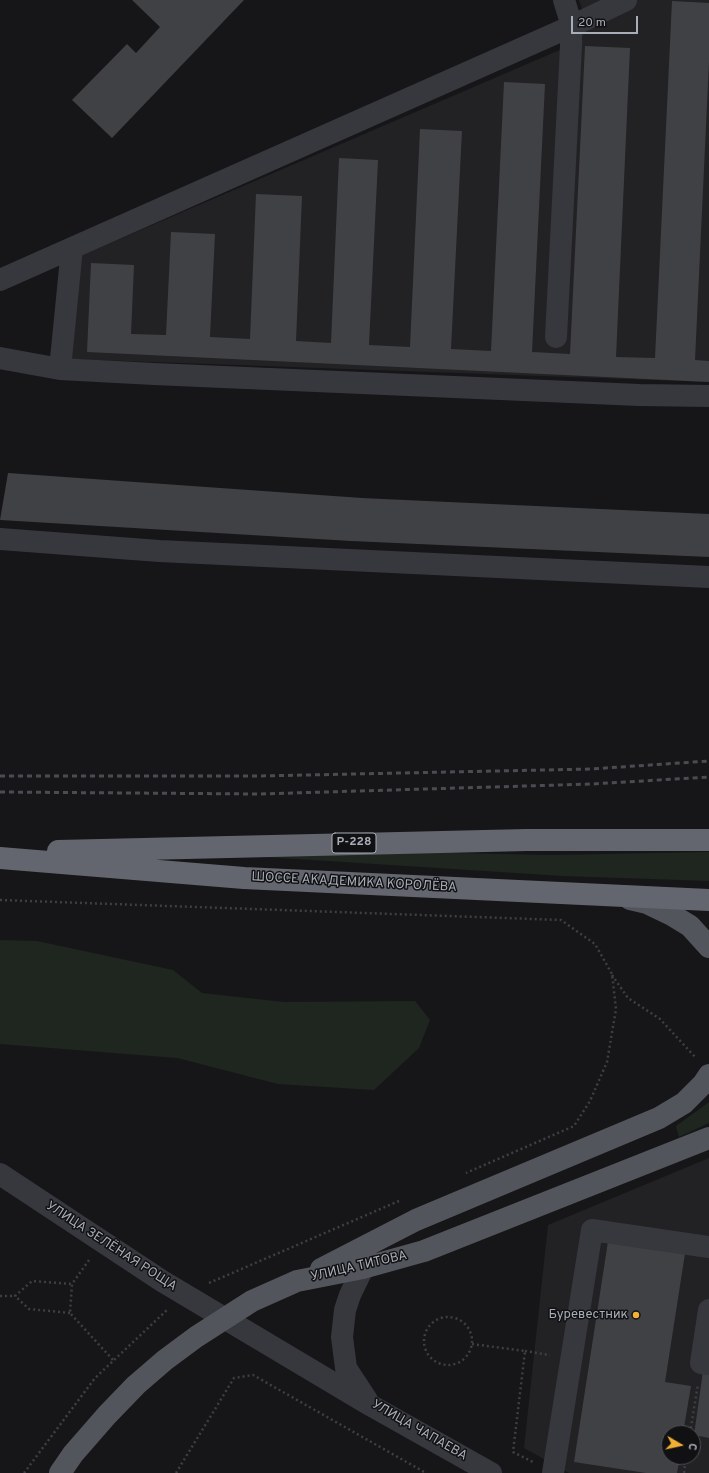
<!DOCTYPE html>
<meta charset="utf-8">
<style>
body{margin:0}
#map{position:relative;width:709px;height:1473px;overflow:hidden;background:#161618;font-family:Overpass,sans-serif}
canvas{display:block}
.north{position:absolute;left:661px;top:1425px;width:40px;height:40px;box-sizing:border-box;background:#111113;border:1px solid #4d4f55;border-radius:50%;rotate:99deg;font-size:11px;font-weight:700;line-height:16px;text-align:center;color:#a8adb8}
.north::after{content:'';display:block;margin:auto;width:14px;height:18px;background:#f2b134;clip-path:polygon(50% 0,100% 100%,50% 72%,0 100%)}
.scale{position:absolute;left:571px;top:16px;width:67px;height:18px;box-sizing:border-box;border:2px solid #a8adb8;border-top:0;padding-left:5px;font-size:12px;line-height:14px;white-space:nowrap;color:#a8adb8;-webkit-text-stroke:3px #111113;paint-order:stroke}
</style>
<div id="map">
<canvas width="709" height="1473"></canvas>
<div class="north">С</div>
<div class="scale">20 m</div>
</div>
<script>
const g = document.querySelector('canvas').getContext('2d');
g.lineJoin = 'round';
function paint(path, color) {
  g.fillStyle = color;
  g.fill(path, 'evenodd');
}
function toPath(rows) {
  const path = new Path2D();
  for (const r of rows) {
    if (r.length === 3) {
      path.moveTo(r[0] + r[2], r[1]);
      path.arc(r[0], r[1], r[2], 0, 2 * Math.PI);
      continue;
    }
    path.moveTo(r[0], r[1]);
    for (let i = 2; i < r.length; i += 2) path.lineTo(r[i], r[i + 1]);
  }
  return path;
}
function stroke(path, color, width, dash) {
  g.strokeStyle = color;
  g.lineWidth = width;
  g.lineCap = dash ? 'butt' : 'round';
  g.setLineDash(dash || []);
  g.stroke(path);
}
function drawText(font, color, halo, rows, align = 'center') {
  g.font = font + ' Overpass,sans-serif';
  g.lineWidth = 3;
  g.setLineDash([]);
  g.textBaseline = 'middle';
  g.strokeStyle = halo;
  g.fillStyle = color;
  for (const [text, x, y, turn = 0] of rows) {
    g.save();
    g.translate(x, y);
    g.rotate((+turn || 0) * Math.PI / 180);
    g.textAlign = isNaN(turn) ? turn : align;
    if (halo) g.strokeText(text, 0, 0);
    g.fillText(text, 0, 0);
    g.restore();
  }
}
paint(toPath([
 [579,0,709,0,709,382,69,359,78,257,583,40,582,9],
 [709,1158,709,1473,569,1473,524,1448,548,1225],
 [669,1433,693,1433,693,1457,669,1457]
]), '#222225');
paint(toPath([
 [266,849,550,855,709,852,709,881,563,876,265,857],
 [0,940,37,941,173,970,202,993,284,1002,415,1001,430,1020,419,1048,374,1090,278,1084,177,1058,0,1044],
 [709,1102,709,1123,679,1137,676,1126]
]), '#1e261f');
paint(toPath([
 [132,0,244,0,112,138,72,100,127,44,136,53,160,27],
 [672,1,709,3,709,62,695,360,709,361,709,382,87,352,91,263,134,265,131,334,166,335,171,232,215,234,210,337,250,339,256,194,302,196,296,341,331,343,339,158,378,160,369,345,410,347,420,129,462,131,451,349,491,351,504,82,545,84,532,352,570,354,585,46,630,48,616,357,655,358],
 [8,473,362,498,709,514,709,557,351,541,0,520],
 [609,1235,686,1247,665,1382,691,1386,683,1433,669,1433,669,1457,680,1457,677,1473,646,1473,574,1462],
 [703,1371,709,1372,709,1438,694,1435]
]), '#404145');
stroke(toPath([
 [0,900,561,920,595,944,612,974,616,1009,607,1062,590,1101,574,1126,466,1173],
 [612,975,628,998,660,1019,696,1058],
 [89,1260,72,1284,70,1313,113,1360],
 [209,1283,399,1201],
 [0,1296,15,1296],
 [70,1313,29,1309,15,1296,32,1281,72,1284],
 [448,1341,24],
 [472,1344,525,1351,513,1452,533,1462],
 [525,1351,550,1355],
 [690,1433,698,1384],
 [24,1473,95,1378,167,1310],
 [176,1473,234,1378,253,1375,426,1473],
 [684,1473,686,1457]
]), '#3d3f44', 2.5, [2, 3]);
stroke(toPath([
 [0,280,572,26,626,0],
 [556,337,572,26,564,0],
 [0,358,60,369,154,374,639,395,709,396],
 [60,369,72,248],
 [0,539,159,551,709,577],
 [0,1174,162,1281,370,1405,491,1473],
 [363,1268,350,1295,345,1310,342,1337,346,1368,367,1400],
 [709,1310,701,1363,709,1364],
 [553,1473,592,1230,709,1247]
]), '#37383d', 22);
stroke(toPath([
 [630,899,647,903,672,915,690,926,709,947],
 [321,1269,416,1220,659,1118,684,1103,703,1084,709,1075],
 [60,1473,73,1454,107,1415,136,1385,165,1360,196,1337,252,1301,297,1281,363,1268,424,1251,709,1138]
]), '#53555c', 22);
stroke(toPath([
 [58,851,527,840,709,840],
 [0,858,244,878,709,900]
]), '#63666e', 22);
stroke(toPath([
 [0,776,259,776,591,769,709,761],
 [0,792,259,794,592,784,709,777]
]), '#4a4c52', 3, [5, 4]);
for (const [x, y, r, color] of [
 [636,1315,4,"#f2b134"]
]) {
  const dot = new Path2D();
  dot.arc(x, y, r, 0, 2 * Math.PI);
  g.fillStyle = color;
  g.fill(dot);
  stroke(dot, '#111113', 1.5);
}
for (const [x, y, w] of [
 [354,843,44]
]) {
  const box = new Path2D();
  box.roundRect(x - w / 2, y - 10, w, 20, 3);
  g.fillStyle = '#111113';
  g.fill(box);
  stroke(box, '#a8adb8', 1);
}
drawText('bold 12px', '#a8adb8', null, [
 ["Р-228",354,843]
]);
drawText('13px', '#a8adb8', '#111113', [
 ["ШОССЕ АКАДЕМИКА КОРОЛЁВА",354,883,3],
 ["УЛИЦА ЗЕЛЁНАЯ РОЩА",111,1247,33],
 ["УЛИЦА ТИТОВА",359,1267,-13],
 ["УЛИЦА ЧАПАЕВА",419,1431,30]
]);
drawText('13px', '#a8adb8', '#111113', [
 ["Буревестник",628,1315]
], 'right');
</script>
